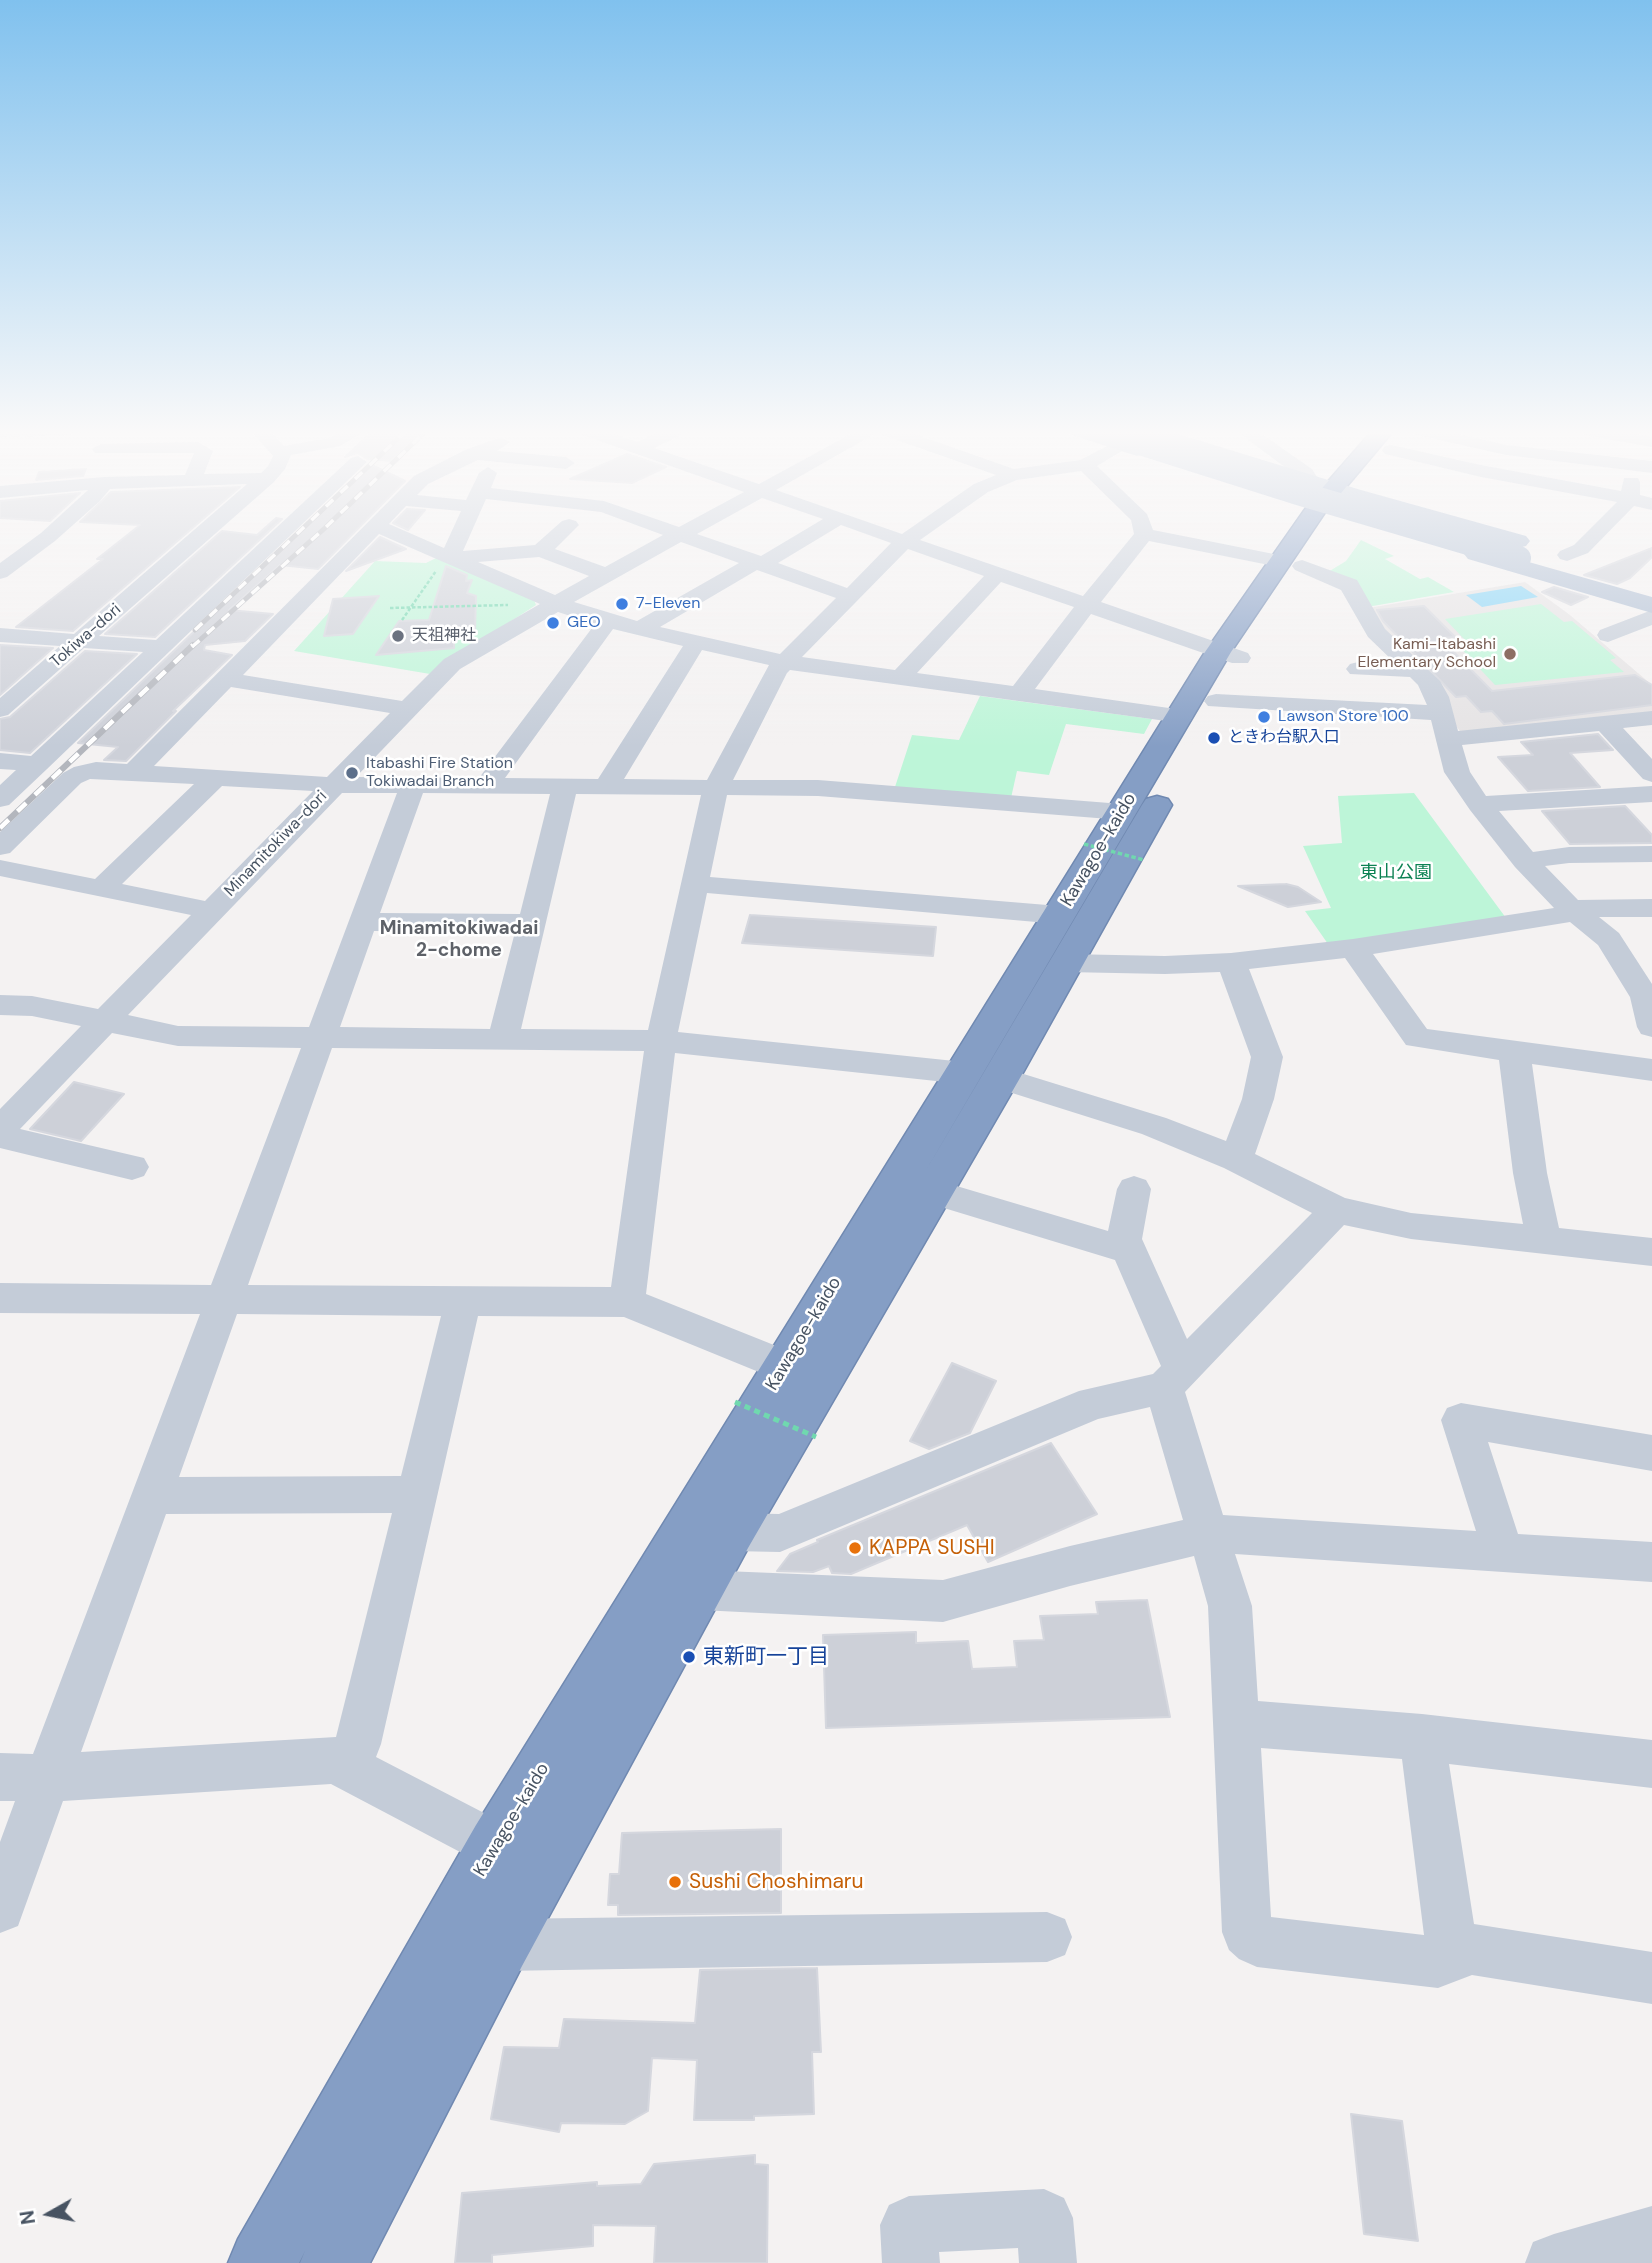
<!DOCTYPE html>
<meta charset="utf-8">
<style>
body{margin:0}
#map{position:relative;width:1652px;height:2263px;overflow:hidden;background:#f4f2f2;font-family:"DM Sans",sans-serif}
canvas{display:block}
.north{position:absolute;left:14px;top:2179px;width:70px;height:70px;-webkit-text-stroke:5px #fff;paint-order:stroke;rotate:261deg;font-size:19px;font-weight:700;line-height:28px;text-align:center;color:#475362}
.north::after{content:'';display:block;margin:auto;width:24px;height:32px;background:#475362;clip-path:polygon(50% 0,100% 100%,50% 72%,0 100%)}
</style>
<div id="map">
<canvas width="1652" height="2263"></canvas>
<div class="north">N</div>
</div>
<script>
const g = document.querySelector('canvas').getContext('2d');
g.lineJoin = 'round';
function paint(path, color) {
  g.fillStyle = color;
  g.fill(path, 'evenodd');
}
function toPath(rows) {
  const path = new Path2D();
  for (const r of rows) {
    path.moveTo(r[0], r[1]);
    for (let i = 2; i < r.length; i += 2) path.lineTo(r[i], r[i + 1]);
  }
  return path;
}
function stroke(path, color, width, dash) {
  g.strokeStyle = color;
  g.lineWidth = width;
  g.lineCap = dash ? 'butt' : 'round';
  g.setLineDash(dash || []);
  g.stroke(path);
}
function drawText(font, color, halo, rows, align = 'center') {
  g.font = font + ' "DM Sans","Noto Sans JP",sans-serif';
  g.lineWidth = 5;
  g.setLineDash([]);
  g.textBaseline = 'middle';
  g.strokeStyle = halo;
  g.fillStyle = color;
  for (const [text, x, y, turn = 0] of rows) {
    g.save();
    g.translate(x, y);
    g.rotate((+turn || 0) * Math.PI / 180);
    g.textAlign = isNaN(turn) ? turn : align;
    if (halo) g.strokeText(text, 0, 0);
    g.fillText(text, 0, 0);
    g.restore();
  }
}
paint(toPath([
 [1525,582,1570,615,1652,685,1652,715,1464,736,1380,632,1368,608]
]), '#e5e3e4');
paint(toPath([
 [1361,540,1394,556,1385,559,1420,579,1428,577,1454,592,1367,607,1328,572,1346,561],
 [438,557,534,600,536,605,430,674,294,651,375,561,426,563],
 [1541,604,1564,622,1572,621,1616,658,1610,660,1624,672,1495,685,1453,640,1464,639,1445,619],
 [980,696,1152,719,1144,734,1066,724,1049,775,1017,771,1011,798,894,790,912,735,959,740],
 [1414,793,1506,918,1328,944,1305,911,1331,908,1303,846,1342,843,1338,796]
]), '#bdf5d8');
paint(toPath([
 [1521,586,1538,597,1482,607,1466,595]
]), '#85d4f7');
const building = toPath([
 [374,430,423,430,391,461,367,459,357,453,345,457,374,430],
 [627,454,666,467,632,483,570,479,627,454],
 [372,465,405,481,318,569,280,565,229,610,273,614,245,641,205,645,204,650,232,655,173,711,176,711,126,761,104,760,118,747,78,743,309,521,312,522,372,465],
 [86,469,83,476,36,480,39,472,86,469],
 [240,487,73,631,16,627,103,559,97,559,140,525,80,522,111,492,240,487],
 [80,493,50,521,0,518,0,501,80,493],
 [407,509,425,510,408,530,393,523,407,509],
 [276,518,282,519,155,637,105,634,222,531,257,535,276,518],
 [380,537,406,549,346,571,380,537],
 [1652,548,1652,557,1630,578,1617,584,1584,575,1652,548],
 [446,566,467,575,466,581,472,580,467,593,476,596,475,631,454,633,454,648,376,655,399,621,429,620,446,566],
 [1554,587,1588,597,1571,605,1542,592,1554,587],
 [379,596,353,634,324,636,333,599,379,596],
 [1424,606,1455,637,1440,638,1492,691,1635,675,1652,685,1652,705,1504,724,1492,711,1481,712,1466,696,1456,697,1383,621,1377,610,1424,606],
 [0,645,53,648,0,695,0,645],
 [85,651,137,654,30,753,0,750,0,719,10,717,85,651],
 [1598,734,1613,750,1570,753,1600,787,1528,791,1498,757,1533,755,1521,742,1598,734],
 [1625,806,1652,835,1652,843,1570,844,1542,811,1625,806],
 [1286,884,1298,887,1321,902,1288,907,1238,886,1286,884],
 [750,915,936,927,933,956,742,943,750,915],
 [74,1082,124,1094,81,1141,30,1129,74,1082],
 [952,1363,996,1381,970,1433,929,1449,910,1441,952,1363],
 [1051,1443,1097,1514,988,1562,967,1525,851,1574,832,1573,829,1566,813,1572,777,1571,790,1554,818,1542,817,1540,1051,1443],
 [1147,1600,1170,1717,826,1728,823,1635,916,1632,916,1643,968,1641,972,1669,1017,1667,1014,1641,1044,1640,1040,1616,1098,1614,1096,1602,1147,1600],
 [781,1829,781,1913,618,1915,618,1905,608,1905,610,1874,619,1874,622,1833,781,1829],
 [817,1968,821,2052,812,2052,814,2114,754,2116,754,2120,694,2120,697,2060,652,2058,648,2111,625,2124,561,2123,559,2132,491,2119,504,2047,559,2048,564,2019,695,2023,700,1970,817,1968],
 [1351,2114,1402,2121,1418,2241,1364,2234,1351,2114],
 [755,2155,755,2164,768,2165,767,2263,654,2263,656,2226,593,2225,593,2246,492,2255,492,2263,455,2263,462,2193,597,2182,597,2186,641,2184,654,2164,755,2155]
]);
paint(building, '#cdd0d8');
stroke(building, '#d5d7de', 2);
const highway = toPath([
 [1373,430,1394,430,1326,511,1231,652,922,1177,1142,805,1146,799,1157,796,1168,799,1172,805,1020,1078,748,1548,522,1966,370,2263,300,2263,305,2251,299,2263,228,2263,238,2239,476,1825,1205,652,1310,502,1373,430]
]);
stroke(highway, '#7089b1', 3);
stroke(toPath([
 [390,608,508,605],
 [402,620,436,571]
]), '#70d8af', 2.5, [3.5, 2]);
paint(toPath([
 [0,430,79,430,70,435,0,437,0,430],
 [250,430,269,430,284,446,329,438,343,430,366,430,340,446,291,455,285,469,274,482,99,636,156,640,351,458,358,456,367,462,47,769,9,805,0,807,0,785,16,770,0,769,0,753,31,756,143,652,84,648,8,715,0,717,0,698,60,646,0,642,0,628,74,634,247,484,110,489,100,501,55,541,7,577,0,579,0,563,41,533,88,490,0,498,0,486,104,477,185,475,194,453,95,453,92,449,101,444,198,442,213,451,204,474,261,473,268,466,273,456,250,430],
 [577,430,603,430,637,442,662,430,686,430,683,434,654,448,759,484,858,430,903,430,1014,469,1080,460,1121,439,1127,440,1130,444,1127,448,1097,466,1147,514,1153,530,1279,555,1286,557,1289,561,1286,565,1279,567,1149,541,1101,602,1248,653,1251,658,1248,663,1232,663,1091,614,1035,689,1190,711,1193,716,1190,721,1181,723,790,670,787,673,733,780,818,780,1122,804,1131,806,1135,812,1131,818,1122,820,818,796,727,795,710,877,1059,906,1069,909,1073,915,1069,921,1059,924,707,893,678,1032,964,1062,975,1065,980,1073,975,1081,964,1084,675,1053,646,1294,799,1355,804,1366,799,1377,785,1382,771,1377,624,1317,478,1316,381,1744,376,1757,513,1828,520,1845,513,1862,496,1869,479,1862,331,1784,63,1801,18,1926,0,1933,0,1842,15,1801,0,1801,0,1753,33,1754,200,1314,0,1313,0,1283,211,1285,301,1048,178,1046,112,1033,20,1129,144,1158,149,1167,144,1176,132,1180,0,1148,0,1109,81,1026,32,1016,0,1015,0,995,32,996,98,1009,191,915,0,876,0,860,95,879,194,784,90,779,81,783,10,853,0,855,0,832,63,773,74,767,96,762,127,764,414,476,465,450,501,437,510,442,497,451,566,457,575,463,566,469,478,460,428,484,417,495,466,500,479,473,488,467,497,473,491,488,604,501,679,527,744,492,580,434,577,430],
 [878,432,880,434,996,475,974,484,902,534,776,490,878,432],
 [1081,471,1131,520,1134,534,1083,596,920,540,988,492,1017,480,1081,471],
 [762,498,823,519,761,556,697,534,762,498],
 [486,499,601,512,663,535,605,567,555,549,579,525,576,521,569,519,562,521,535,545,463,551,486,499],
 [406,506,461,511,444,548,389,524,406,506],
 [841,525,891,543,847,588,778,563,841,525],
 [379,534,540,604,444,659,402,701,243,675,379,534],
 [681,542,739,563,637,621,574,602,681,542],
 [908,549,984,576,895,670,802,657,908,549],
 [539,557,589,576,555,595,478,562,539,557],
 [757,570,836,598,780,654,660,627,757,570],
 [1001,582,1074,607,1013,686,917,673,1001,582],
 [558,612,595,624,479,778,356,777,460,669,558,612],
 [613,629,683,646,598,779,505,778,613,629],
 [702,650,769,665,707,780,624,779,702,650],
 [231,687,390,713,327,777,154,766,231,687],
 [222,786,313,791,205,901,122,884,222,786],
 [342,793,397,793,309,1027,178,1026,128,1015,342,793],
 [423,793,550,794,520,914,380,913,423,793],
 [576,794,701,795,648,1030,521,1029,576,794],
 [374,931,515,932,490,1029,340,1027,374,931],
 [332,1048,644,1051,611,1287,248,1285,332,1048],
 [237,1314,441,1316,401,1476,179,1477,237,1314],
 [392,1513,336,1737,81,1752,166,1514,392,1513],
 [1235,430,1256,430,1312,469,1320,482,1318,486,1304,486,1298,477,1235,430],
 [1410,430,1442,430,1506,445,1652,461,1652,473,1506,455,1413,434,1410,430],
 [1576,430,1615,430,1652,437,1652,447,1585,435,1576,430],
 [1391,445,1481,465,1621,491,1624,478,1638,478,1640,482,1640,495,1652,498,1652,510,1634,506,1588,553,1567,561,1560,559,1557,555,1560,551,1574,545,1617,502,1481,477,1385,454,1382,450,1385,446,1391,445],
 [1302,560,1357,580,1385,629,1440,681,1449,697,1458,731,1652,711,1652,725,1623,728,1652,759,1652,782,1643,779,1599,731,1462,745,1470,772,1486,796,1652,786,1652,802,1499,811,1533,852,1569,847,1652,846,1652,862,1569,863,1545,866,1578,900,1652,899,1652,917,1599,917,1619,933,1652,984,1652,1037,1641,1034,1637,1027,1630,997,1598,945,1570,922,1373,954,1427,1029,1652,1059,1652,1081,1532,1064,1547,1173,1559,1228,1652,1238,1652,1266,1411,1239,1344,1225,1185,1392,1223,1515,1476,1531,1441,1420,1447,1408,1461,1403,1652,1435,1652,1471,1488,1442,1518,1534,1652,1542,1652,1582,1235,1554,1252,1606,1258,1701,1422,1714,1652,1740,1652,1788,1449,1764,1474,1924,1652,1952,1652,2004,1472,1975,1438,1988,1257,1967,1239,1959,1229,1950,1222,1932,1208,1606,1194,1556,1070,1586,943,1622,700,1610,685,1604,678,1590,685,1576,700,1570,943,1580,1070,1546,1183,1520,1150,1407,1098,1419,780,1552,731,1551,716,1546,710,1532,716,1518,731,1513,779,1514,1079,1391,1153,1374,1161,1366,1115,1260,921,1201,916,1192,921,1183,933,1179,1108,1231,1117,1189,1122,1180,1134,1176,1146,1180,1151,1189,1142,1239,1187,1339,1312,1213,1224,1168,1142,1134,990,1086,985,1078,990,1070,1001,1067,1166,1118,1226,1141,1242,1099,1251,1057,1220,972,1165,974,1066,972,1056,970,1051,963,1056,956,1066,954,1165,956,1231,953,1353,939,1554,908,1515,867,1470,810,1444,772,1431,720,1208,706,1204,701,1208,696,1216,694,1427,705,1418,685,1410,677,1350,674,1346,669,1350,664,1358,662,1395,663,1368,637,1341,590,1295,570,1292,566,1295,562,1302,560],
 [1345,958,1406,1045,1499,1060,1513,1173,1523,1224,1411,1213,1345,1198,1255,1154,1274,1099,1283,1057,1249,969,1345,958],
 [1261,1748,1402,1759,1424,1935,1271,1917,1261,1748],
 [1652,610,1652,625,1608,642,1600,640,1597,635,1600,630,1652,610],
 [1047,1912,1065,1919,1072,1937,1065,1955,1047,1962,501,1971,483,1963,475,1945,483,1927,501,1919,1047,1912],
 [1044,2189,1064,2198,1073,2218,1077,2263,1019,2263,1018,2248,939,2252,940,2263,882,2263,880,2225,889,2205,909,2196,1044,2189],
 [1652,2206,1652,2263,1525,2263,1533,2242,1554,2234,1652,2206]
]), '#c4ccd8');
paint(toPath([
 [1066,430,1097,430,1144,446,1148,450,1144,454,1137,456,1069,434,1066,430],
 [1134,430,1165,430,1361,490,1526,536,1530,541,1526,546,1518,548,1510,546,1345,500,1137,434,1134,430],
 [1476,547,1652,597,1652,613,1468,559,1464,554,1468,549,1476,547]
]), '#afbed3');
paint(highway, '#859ec5');
const railFar1 = toPath([
 [195,630,407,430],
 [192,647,325,528,427,430]
]);
const rail = toPath([
 [0,828,193,645]
]);
stroke(railFar1, '#b3b6bd', 5);
stroke(rail, '#b3b6bd', 6);
stroke(railFar1, '#fff', 3.5, [10]);
stroke(rail, '#fff', 4.5, [12]);
stroke(toPath([
 [1084,844,1144,860]
]), '#70d8af', 3.5, [4.5, 2.5]);
stroke(toPath([
 [735,1402,816,1437]
]), '#70d8af', 5, [6, 4.5]);
stroke(toPath([
 [1099,430,1298,493,1519,558]
]), '#afbed3', 24);
const sky = g.createLinearGradient(0, 0, 0, 747);
sky.addColorStop(0, '#80c1ee');
sky.addColorStop(0.58, '#faf9f9');
sky.addColorStop(1, '#faf9f900');
g.fillStyle = sky;
g.fillRect(0, 0, 1652, 747);
for (const [x, y, r, color] of [
 [622,604,7,"#3f7fe0"],
 [553,623,7,"#3f7fe0"],
 [398,636,7,"#6b7280"],
 [1510,654,7,"#8d6e63"],
 [1264,717,7,"#3f7fe0"],
 [1214,738,7,"#1a4fb4"],
 [352,773,7,"#5c6f8a"],
 [855,1548,7,"#e8710a"],
 [689,1657,7,"#1a4fb4"],
 [675,1882,7,"#e8710a"]
]) {
  const dot = new Path2D();
  dot.arc(x, y, r, 0, 2 * Math.PI);
  g.fillStyle = color;
  g.fill(dot);
  stroke(dot, '#fff', 2.5);
}
drawText('16px', '#366cbe', '#fff', [
 ["7-Eleven",636,604],
 ["GEO",567,623],
 ["Lawson Store 100",1278,717]
], 'left');
drawText('16px', '#475362', '#fff', [
 ["Tokiwa-dori",86,636,-41],
 ["Minamitokiwa-dori",276,844,-46]
]);
drawText('16px', '#5b616d', '#fff', [
 ["天祖神社",412,636]
], 'left');
drawText('16px', '#785e54', '#fff', [
 ["Kami-Itabashi",1496,645],
 ["Elementary School",1496,663]
], 'right');
drawText('16px', '#164399', '#fff', [
 ["ときわ台駅入口",1228,738]
], 'left');
drawText('16px', '#4e5e75', '#fff', [
 ["Itabashi Fire Station",366,764],
 ["Tokiwadai Branch",366,782]
], 'left');
drawText('18px', '#475362', '#fff', [
 ["Kawagoe-kaido",1099,850,-59],
 ["Kawagoe-kaido",804,1334,-59],
 ["Kawagoe-kaido",512,1820,-59]
]);
drawText('18px', '#0c8253', '#fff', [
 ["東山公園",1396,873]
]);
drawText('bold 19px', '#5d6168', '#fff', [
 ["Minamitokiwadai",459,929],
 ["2-chome",459,951]
]);
drawText('21px', '#c56008', '#fff', [
 ["KAPPA SUSHI",869,1548],
 ["Sushi Choshimaru",689,1882]
], 'left');
drawText('21px', '#164399', '#fff', [
 ["東新町一丁目",703,1657]
], 'left');
</script>
